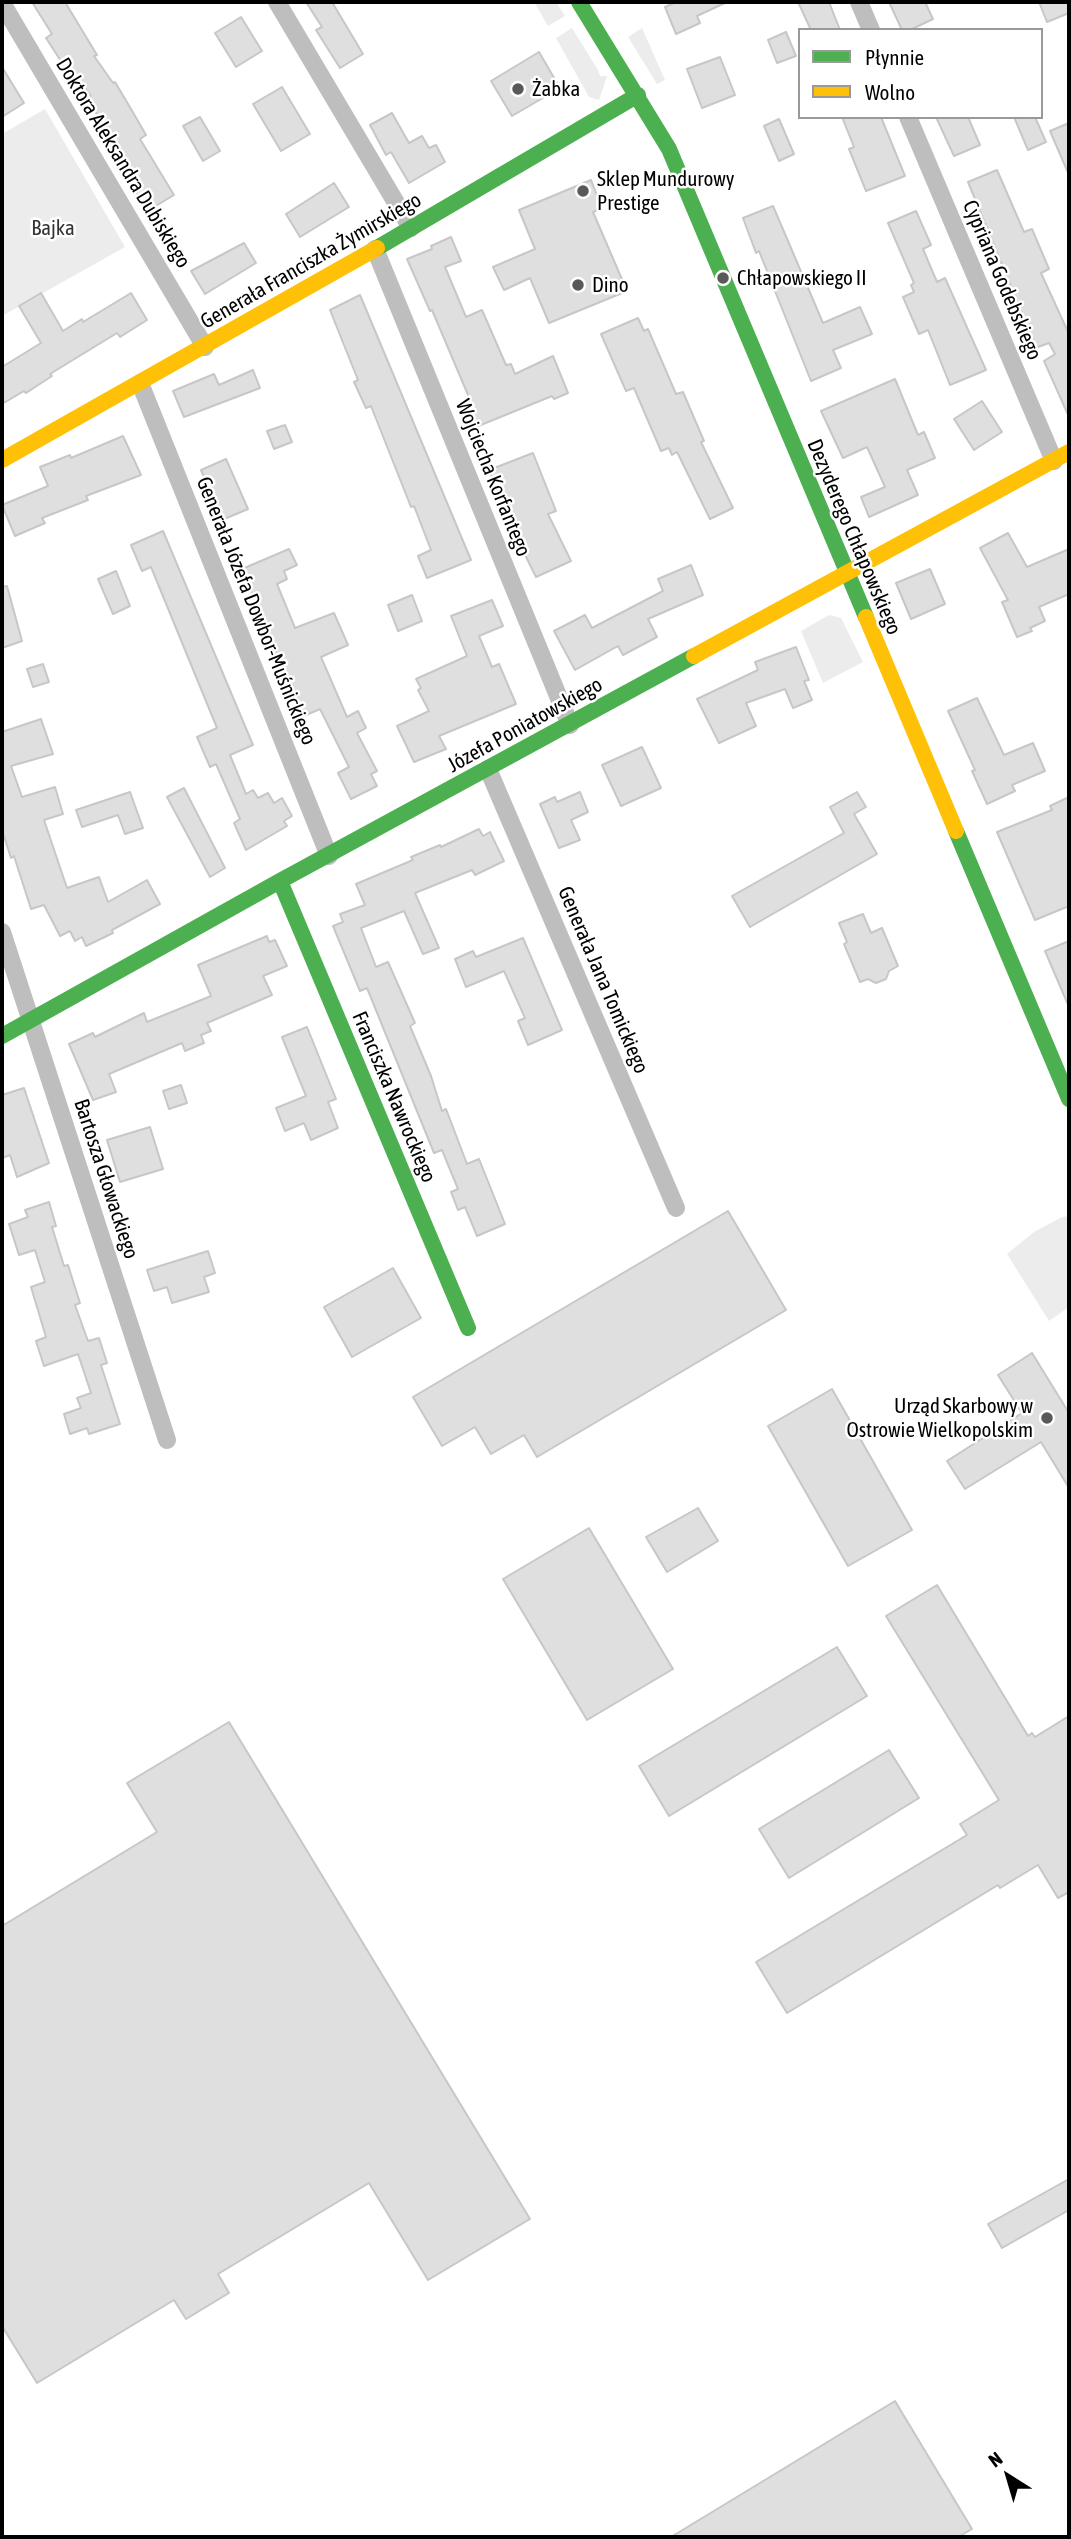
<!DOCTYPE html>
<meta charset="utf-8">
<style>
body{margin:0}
#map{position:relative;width:1071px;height:2539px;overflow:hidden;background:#fff;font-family:"Asap Condensed",sans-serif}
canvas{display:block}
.frame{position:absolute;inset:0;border:4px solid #000;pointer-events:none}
.legend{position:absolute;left:798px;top:28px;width:245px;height:91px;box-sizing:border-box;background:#fff;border:2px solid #999;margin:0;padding:9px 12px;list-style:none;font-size:21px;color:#000}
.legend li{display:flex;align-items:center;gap:14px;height:35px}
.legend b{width:35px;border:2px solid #999}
.north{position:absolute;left:973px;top:2441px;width:70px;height:70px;-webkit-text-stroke:5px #fff;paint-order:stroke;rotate:323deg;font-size:19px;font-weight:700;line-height:28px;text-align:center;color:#000}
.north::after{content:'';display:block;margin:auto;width:24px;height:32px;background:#000;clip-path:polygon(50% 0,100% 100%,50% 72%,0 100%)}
</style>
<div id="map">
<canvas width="1071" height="2539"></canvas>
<div class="frame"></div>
<ul class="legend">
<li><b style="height:9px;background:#4caf50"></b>Płynnie</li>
<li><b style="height:9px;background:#ffc107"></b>Wolno</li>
</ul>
<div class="north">N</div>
</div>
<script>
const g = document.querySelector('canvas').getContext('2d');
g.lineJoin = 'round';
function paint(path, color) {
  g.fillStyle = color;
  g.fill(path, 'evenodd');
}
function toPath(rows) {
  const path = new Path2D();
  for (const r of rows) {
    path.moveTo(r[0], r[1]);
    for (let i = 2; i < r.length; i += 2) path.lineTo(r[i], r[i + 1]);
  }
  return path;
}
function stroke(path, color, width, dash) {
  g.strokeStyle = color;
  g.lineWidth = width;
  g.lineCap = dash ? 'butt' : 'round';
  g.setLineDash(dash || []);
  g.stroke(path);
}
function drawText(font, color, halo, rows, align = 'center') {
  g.font = font + ' "Asap Condensed",sans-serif';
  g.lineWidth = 5;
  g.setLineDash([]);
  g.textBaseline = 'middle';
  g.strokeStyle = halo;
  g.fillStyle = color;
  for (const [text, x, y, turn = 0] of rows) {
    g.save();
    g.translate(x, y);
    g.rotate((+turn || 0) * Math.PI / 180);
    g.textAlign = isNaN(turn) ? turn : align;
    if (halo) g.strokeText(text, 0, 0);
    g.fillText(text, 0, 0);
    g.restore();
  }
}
paint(toPath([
 [534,2,556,2,565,16,548,26],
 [572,28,598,70,600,76,607,76,599,100,589,97,556,38],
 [642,28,665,80,657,84,628,37],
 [45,109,125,247,2,316,2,134],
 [829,615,841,618,863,662,823,683,801,631],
 [1069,1216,1069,1307,1049,1321,1007,1254,1034,1232,1062,1217]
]), '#ececec');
const building = toPath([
 [32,2,65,2,97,55,94,56,113,83,115,82,131,109,146,135,140,139,174,195,149,210,139,197,127,177,133,173,87,98,91,96,72,70,68,72,46,38,52,34,32,2],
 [306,2,332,2,363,54,340,68,316,30,322,27,306,2],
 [676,2,727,2,697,16,700,23,676,34,665,7,676,2],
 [798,2,829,2,840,30,811,30,798,2],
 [889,2,925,2,933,19,910,30,902,30,889,2],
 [1039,2,1069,2,1069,13,1047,22,1039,2],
 [241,17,262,51,236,67,215,33,241,17],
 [786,32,796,56,777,63,768,40,786,32],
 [539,52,560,88,512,116,491,81,539,52],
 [720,57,735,95,702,108,687,69,720,57],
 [2,67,24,103,2,117,2,67],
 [282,87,310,134,281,151,253,104,282,87],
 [392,113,409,143,422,136,429,148,436,145,445,162,409,183,391,152,386,155,370,125,392,113],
 [200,117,220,151,203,161,183,126,200,117],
 [842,117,881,117,905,176,866,191,849,149,854,147,842,117],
 [936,117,968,117,980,145,954,156,936,117],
 [1014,117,1035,117,1046,142,1028,150,1014,117],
 [779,119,794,154,779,161,764,126,779,119],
 [1069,123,1069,175,1050,131,1069,123],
 [997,170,1024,232,1032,229,1049,269,1041,273,1069,334,1069,417,1044,361,1055,354,1049,343,1038,347,1035,345,968,182,997,170],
 [591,180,602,208,593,212,627,291,549,323,530,278,504,290,493,267,535,249,519,210,591,180],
 [334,183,349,207,300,237,286,214,334,183],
 [773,206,823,323,860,307,872,334,833,350,841,368,811,381,759,251,756,253,743,218,773,206],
 [916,211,931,245,923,249,937,282,945,278,986,370,950,385,928,330,919,334,903,297,914,292,911,285,914,283,888,223,916,211],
 [451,237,461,261,445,267,466,317,482,310,506,365,511,364,515,374,553,356,568,393,554,399,552,396,471,429,462,406,471,402,432,310,430,311,407,259,432,249,431,246,451,237],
 [244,243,256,263,205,294,191,271,244,243],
 [41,293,63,331,82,319,83,322,131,293,147,320,120,337,117,333,50,374,52,376,26,393,24,391,2,404,2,367,41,343,19,306,41,293],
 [360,295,471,560,427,578,418,556,431,550,414,506,411,507,371,406,366,408,354,382,358,380,330,310,360,295],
 [638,318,644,331,648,329,676,394,683,392,704,441,701,442,733,508,710,519,677,452,672,455,669,448,661,451,634,388,626,391,601,334,638,318],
 [253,370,260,388,184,417,173,391,214,374,219,385,253,370],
 [895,379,918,435,924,432,935,458,907,470,918,495,869,517,861,497,885,487,867,447,843,458,821,411,895,379],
 [982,401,1002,432,974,450,954,419,982,401],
 [285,425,292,442,274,449,267,431,285,425],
 [123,436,141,475,86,496,88,500,42,518,45,523,15,536,2,505,48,486,40,467,70,455,71,458,123,436],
 [533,453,556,511,548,514,571,561,536,577,512,529,489,470,533,453],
 [226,459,248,509,222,520,201,470,226,459],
 [163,531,253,745,230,755,246,794,253,790,258,798,268,793,274,803,282,798,292,816,284,821,287,826,246,850,234,823,240,819,216,764,210,767,197,737,217,728,151,567,142,571,131,545,163,531],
 [1008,533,1027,567,1069,549,1069,594,1039,607,1045,621,1030,628,1032,631,1017,637,1002,602,1008,600,980,548,1008,533],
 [289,549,297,565,284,571,287,579,277,584,295,628,334,613,348,645,321,657,347,717,358,711,366,728,357,733,377,771,371,774,377,786,351,799,338,773,349,767,320,709,304,716,298,702,299,701,283,663,281,664,242,569,289,549],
 [691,565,703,595,648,619,657,637,623,655,618,646,575,670,554,631,585,615,592,628,663,591,658,579,691,565],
 [930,569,945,604,911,619,896,583,930,569],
 [116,571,130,606,113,614,98,579,116,571],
 [7,586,22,641,2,648,2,587,7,586],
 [412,595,422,621,398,631,388,605,412,595],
 [492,600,503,626,479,636,492,667,499,664,516,704,439,736,446,749,414,762,397,726,429,711,418,690,421,688,416,679,467,656,451,616,492,600],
 [796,647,809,680,804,681,812,700,793,708,785,689,746,703,756,726,719,743,697,699,758,670,755,662,796,647],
 [43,664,49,682,33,687,27,669,43,664],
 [977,698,1004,755,1033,743,1045,771,1012,785,1015,791,987,804,972,771,975,770,948,711,977,698],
 [41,719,53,754,11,766,22,797,55,787,63,814,44,820,67,888,99,877,108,902,147,880,160,904,112,930,113,933,86,946,82,937,75,941,70,931,60,936,44,905,31,909,14,856,11,858,2,830,2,732,41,719],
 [642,747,661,788,621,806,602,765,642,747],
 [184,788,225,868,210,877,167,797,184,788],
 [130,792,143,828,125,834,118,815,82,827,76,810,130,792],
 [580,792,588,812,571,820,580,840,559,848,540,804,555,797,557,802,580,792],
 [857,792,866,807,854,814,877,854,750,927,732,896,844,833,830,807,857,792],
 [1069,797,1069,906,1035,920,997,832,1052,810,1050,806,1069,797],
 [479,829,483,836,490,832,504,861,475,875,472,870,415,893,439,948,423,954,404,911,361,928,376,967,388,962,415,1023,410,1026,431,1076,442,1111,446,1109,467,1164,479,1159,505,1224,477,1236,465,1207,458,1210,451,1192,458,1189,442,1150,434,1153,367,988,360,991,333,926,343,922,340,914,365,905,356,884,413,860,411,857,440,845,441,847,479,829],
 [863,914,871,933,882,928,898,966,889,971,886,979,876,983,868,979,860,982,844,944,847,942,839,923,863,914],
 [267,936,269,942,275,940,287,966,263,976,272,995,207,1023,211,1031,201,1035,204,1043,185,1051,182,1043,109,1074,116,1092,93,1100,69,1044,93,1033,95,1037,144,1013,147,1022,211,996,198,965,267,936],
 [523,938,562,1030,528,1045,518,1021,525,1018,504,971,466,987,455,959,473,951,476,957,523,938],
 [1069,941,1069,1007,1045,951,1069,941],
 [307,1027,336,1099,328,1102,338,1128,311,1140,304,1123,285,1131,276,1108,306,1096,282,1037,307,1027],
 [181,1085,187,1103,169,1109,163,1091,181,1085],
 [24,1088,49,1163,17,1177,10,1155,2,1158,2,1095,24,1088],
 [150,1127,163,1169,120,1182,107,1140,150,1127],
 [49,1202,56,1226,52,1227,64,1266,68,1265,80,1303,75,1305,88,1341,99,1338,107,1363,101,1365,120,1424,89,1434,87,1428,70,1434,64,1414,81,1408,77,1398,91,1393,78,1354,44,1366,36,1341,46,1337,31,1287,45,1282,35,1250,19,1255,9,1224,28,1217,25,1210,49,1202],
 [728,1211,786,1310,537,1457,524,1435,491,1454,475,1427,442,1446,413,1397,728,1211],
 [208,1251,215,1273,204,1277,209,1292,172,1303,167,1287,154,1291,147,1270,208,1251],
 [393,1268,421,1318,352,1357,324,1307,393,1268],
 [1032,1353,1069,1413,1069,1488,1041,1442,965,1489,947,1461,1022,1413,998,1375,1032,1353],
 [832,1389,912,1530,848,1566,768,1426,832,1389],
 [698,1508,718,1541,667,1572,646,1537,698,1508],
 [589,1528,673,1669,587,1720,503,1579,589,1528],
 [937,1585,1028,1736,1032,1733,1035,1737,1069,1716,1069,1892,1058,1898,1038,1865,1000,1888,998,1885,787,2013,756,1962,967,1835,960,1824,999,1800,886,1616,937,1585],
 [837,1647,867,1696,669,1816,639,1766,837,1647],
 [229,1722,530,2219,428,2280,369,2183,218,2274,229,2293,186,2319,174,2300,37,2383,2,2326,2,1926,157,1832,127,1783,229,1722],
 [889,1750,919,1798,789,1878,759,1829,889,1750],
 [1069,2179,1069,2210,1002,2248,988,2224,1069,2179],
 [895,2401,972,2529,958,2537,671,2537,895,2401]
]);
paint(building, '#dfdfdf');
stroke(building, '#c7c7c7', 2);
stroke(toPath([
 [277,2,411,228],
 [859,2,871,30],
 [2,3,205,347],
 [908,117,1054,461],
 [375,249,570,725],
 [140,383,329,856],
 [488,769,676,1208],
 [2,932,167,1440]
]), '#bebebe', 18);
stroke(toPath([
 [579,2,669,149,866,617],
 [377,248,638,95],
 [956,831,1069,1099],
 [280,881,468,1328],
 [2,1036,280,881,694,656]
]), '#4caf50', 16);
stroke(toPath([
 [2,460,377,248],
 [866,617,956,831],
 [694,656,1069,452]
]), '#ffc107', 16);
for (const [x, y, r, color] of [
 [518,89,7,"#595959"],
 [583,191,7,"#595959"],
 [723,278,7,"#595959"],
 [578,285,7,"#595959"],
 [1047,1418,7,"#595959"]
]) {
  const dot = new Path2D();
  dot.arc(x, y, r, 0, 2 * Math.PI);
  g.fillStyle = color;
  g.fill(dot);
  stroke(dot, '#fff', 2.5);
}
drawText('21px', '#000', '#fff', [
 ["Żabka",532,89],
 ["Sklep Mundurowy",597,179],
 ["Prestige",597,203],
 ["Chłapowskiego II",737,278],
 ["Dino",592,285],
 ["Urząd Skarbowy w",1033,1406,"right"],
 ["Ostrowie Wielkopolskim",1033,1430,"right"]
], 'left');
drawText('21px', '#000', '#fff', [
 ["Doktora Aleksandra Dubiskiego",123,163,59],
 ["Generała Franciszka Żymirskiego",311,261,-30],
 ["Cypriana Godebskiego",1002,280,67],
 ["Wojciecha Korfantego",493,478,68],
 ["Dezyderego Chłapowskiego",854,537,67],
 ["Generała Józefa Dowbor-Muśnickiego",256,611,68],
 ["Józefa Poniatowskiego",525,725,-29],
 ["Generała Jana Tomickiego",603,980,67],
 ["Franciszka Nawrockiego",394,1097,67],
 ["Bartosza Głowackiego",106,1179,72]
]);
drawText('21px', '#333', '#fff', [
 ["Bajka",53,228]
]);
</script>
